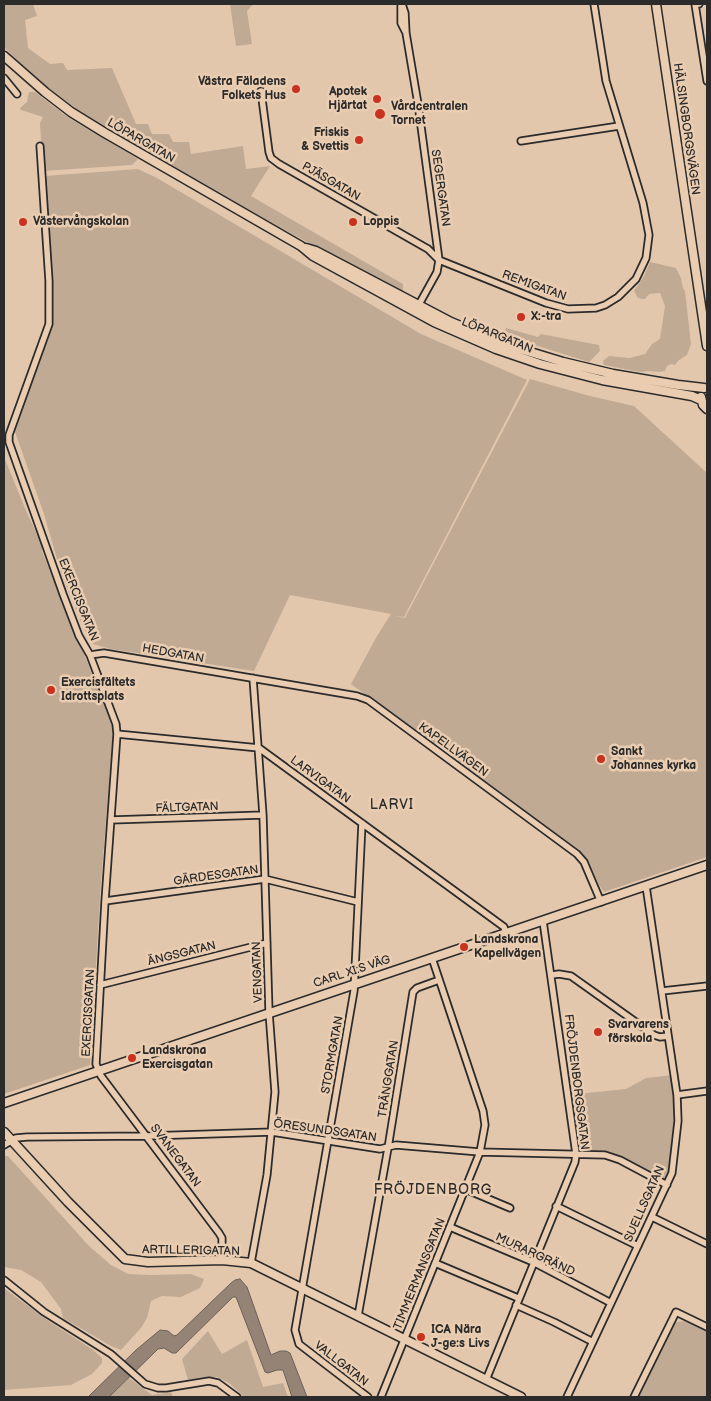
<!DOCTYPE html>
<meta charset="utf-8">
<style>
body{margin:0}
#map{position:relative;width:711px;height:1401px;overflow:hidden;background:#e2c7ac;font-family:"Balsamiq Sans",sans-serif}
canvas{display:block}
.frame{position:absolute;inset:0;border:5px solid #2b2b2b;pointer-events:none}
</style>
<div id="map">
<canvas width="711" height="1401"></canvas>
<div class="frame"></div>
</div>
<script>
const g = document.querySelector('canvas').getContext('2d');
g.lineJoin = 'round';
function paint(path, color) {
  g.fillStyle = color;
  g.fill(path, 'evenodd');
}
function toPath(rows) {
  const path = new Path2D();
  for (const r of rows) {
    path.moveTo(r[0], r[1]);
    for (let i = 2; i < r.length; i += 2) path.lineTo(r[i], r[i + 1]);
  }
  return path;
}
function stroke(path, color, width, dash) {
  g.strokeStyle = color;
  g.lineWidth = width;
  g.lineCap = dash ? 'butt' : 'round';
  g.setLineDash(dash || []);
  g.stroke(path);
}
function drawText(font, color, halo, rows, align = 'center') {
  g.font = font + ' "Balsamiq Sans",sans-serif';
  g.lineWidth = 5;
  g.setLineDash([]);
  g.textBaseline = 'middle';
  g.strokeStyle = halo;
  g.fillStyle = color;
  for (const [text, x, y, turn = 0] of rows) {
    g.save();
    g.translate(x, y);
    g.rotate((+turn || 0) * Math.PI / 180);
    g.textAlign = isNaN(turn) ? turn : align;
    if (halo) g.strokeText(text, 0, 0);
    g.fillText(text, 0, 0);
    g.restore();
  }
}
paint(toPath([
 [4,4,33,4,37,16,25,20,28,48,50,64,63,63,67,70,112,68,136,124,148,124,152,134,169,134,173,142,189,142,191,154,243,146,246,169,270,166,251,196,403,284,403,294,272,223,119,136,62,100,22,65,4,47],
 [230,4,253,4,247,11,252,44,236,46],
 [29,92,35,92,69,118,138,159,132,165,43,171,40,123,43,117,21,110,20,108,27,102],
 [138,169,157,178,421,334,527,380,404,617,395,616,405,618,530,379,590,396,634,406,707,473,707,857,604,892,599,885,589,862,579,852,351,684,377,636,391,614,290,595,254,671,111,649,93,644,84,629,61,573,44,514,14,429,53,319,45,176],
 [650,262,676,268,681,278,683,289,685,291,691,344,687,355,679,360,675,365,671,364,667,366,665,371,659,372,648,371,640,372,604,365,603,361,609,356,630,358,645,354,652,344,660,339,665,306,660,293,649,294,645,299,642,299,638,298,634,291,644,276],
 [506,328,538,337,541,334,599,345,600,351,589,362,506,336,504,333],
 [4,457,27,513,42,545,42,551,58,591,105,705,113,725,113,734,101,882,90,1065,4,1094],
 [674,1075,678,1121,667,1185,620,1160,576,1154,567,1095,626,1089,646,1078],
 [4,1156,8,1156,89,1246,111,1265,128,1274,151,1275,191,1274,204,1279,200,1288,181,1297,162,1296,151,1301,147,1318,141,1328,121,1350,111,1346,63,1318,61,1309,41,1282,21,1270,4,1267],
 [4,1288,47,1320,92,1349,102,1358,102,1363,92,1374,71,1385,4,1390],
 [685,1321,707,1330,707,1397,638,1397,671,1326,677,1322],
 [208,1331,222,1354,247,1340,263,1387,283,1383,288,1397,244,1397,229,1383,217,1377,204,1377,188,1380,182,1359],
 [129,1378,152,1395,171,1392,173,1397,109,1397]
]), '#c1aa94');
const water = toPath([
 [240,1279,247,1287,271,1355,280,1351,286,1351,290,1353,307,1397,292,1397,283,1370,277,1370,268,1373,265,1372,236,1297,233,1297,176,1353,172,1353,164,1348,158,1349,109,1397,88,1397,136,1350,160,1330,168,1331,174,1336,177,1335,231,1283,235,1280,240,1279]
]);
paint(water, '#958476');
stroke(water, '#6b6058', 1);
const street = toPath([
 [402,4,405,13,406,33,418,104,439,260,437,272,417,308],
 [699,4,695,4,707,81],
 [401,6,401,23,405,31],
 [4,78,17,94],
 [261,91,269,152,271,158,279,164,428,249,439,260,546,303,568,309,596,308,605,305,618,297,636,279,646,258,649,235,643,203,606,81,594,4],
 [521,141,619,126],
 [40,146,49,281,49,324,9,435,9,442,63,594,79,636,90,655,116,724,117,734,105,901,96,1064,101,1076,219,1233,222,1238,222,1260],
 [90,655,104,653,357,696,368,700,577,854,584,862,601,902],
 [117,734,259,748,504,927,506,933],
 [111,820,263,815],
 [362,823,354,991,295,1330,299,1344,368,1397],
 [105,901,265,879,358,902],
 [552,975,559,974,571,976,654,1035,660,1037,668,1036],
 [100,985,267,943],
 [662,991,707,986],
 [677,1095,707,1091],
 [4,1145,16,1138,27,1137,147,1136,272,1132,380,1149,396,1145,480,1152,605,1155,620,1160,667,1185],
 [465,1189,510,1208],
 [556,1206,638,1246],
 [652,1217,707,1244],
 [450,1227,533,1262,611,1303],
 [251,1263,267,1175,275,1092,269,1012,263,815,253,678],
 [435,1263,518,1298],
 [4,1280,44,1312,111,1354,145,1384,158,1388,166,1388,209,1381,218,1383,237,1397],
 [516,1305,554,1322,593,1342],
 [358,1316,388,1148,413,992,417,988,439,980],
 [486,1380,575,1162,576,1154,543,921],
 [381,1397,480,1152,485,1125,483,1111,432,958],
 [567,1397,672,1173,678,1121,677,1095,646,886],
 [634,1397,676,1312,707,1327]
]);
const secondary = toPath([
 [656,4,707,346],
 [4,56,45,92,71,112,105,133,301,246,313,256,434,322,496,349,540,364,602,380,692,396,701,400],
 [306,248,316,251,451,322,504,344,563,362,613,374,678,385,704,388],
 [701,397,703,405,707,409],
 [4,1103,707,865],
 [4,1132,68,1202,125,1259,148,1262,222,1260,251,1263,521,1397]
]);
stroke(street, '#2b2b2b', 9);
stroke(secondary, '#2b2b2b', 11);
stroke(street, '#eacdb1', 5.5);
stroke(secondary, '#eacdb1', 8);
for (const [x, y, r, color] of [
 [296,89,5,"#c8321e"],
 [377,99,5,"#c8321e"],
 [380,114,6,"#c8321e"],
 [359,140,5,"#c8321e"],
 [23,222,5,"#c8321e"],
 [353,222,5,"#c8321e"],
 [521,317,5,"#c8321e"],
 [51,690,5,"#c8321e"],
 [601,759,5,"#c8321e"],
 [464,947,5,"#c8321e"],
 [598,1032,5,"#c8321e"],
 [132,1058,5,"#c8321e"],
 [421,1337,5,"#c8321e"]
]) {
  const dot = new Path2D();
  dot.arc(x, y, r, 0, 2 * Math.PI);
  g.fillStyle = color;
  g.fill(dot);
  stroke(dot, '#eacdb1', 2);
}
drawText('bold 12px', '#2b2b2b', '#eacdb1', [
 ["Västra Fäladens",286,82,"right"],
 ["Folkets Hus",286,96,"right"],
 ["Apotek",367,92,"right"],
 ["Hjärtat",367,106,"right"],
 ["Vårdcentralen",391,107],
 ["Tornet",391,121],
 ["Friskis",349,133,"right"],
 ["& Svettis",349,147,"right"],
 ["Västervångskolan",33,222],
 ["Loppis",363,222],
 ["X:-tra",531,317],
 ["Exercisfältets",61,683],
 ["Idrottsplats",61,697],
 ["Sankt",611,752],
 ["Johannes kyrka",611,766],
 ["Landskrona",474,940],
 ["Kapellvägen",474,954],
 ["Svarvarens",608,1025],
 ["förskola",608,1039],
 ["Landskrona",142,1051],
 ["Exercisgatan",142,1065],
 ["ICA Nära",431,1330],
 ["J-ge:s Livs",431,1344]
], 'left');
drawText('12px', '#2b2b2b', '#eacdb1', [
 ["HÄLSINGBORGSVÄGEN",686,129,82],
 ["LÖPARGATAN",141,141,30],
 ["PJÄSGATAN",331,182,30],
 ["SEGERGATAN",440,188,82],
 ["REMIGATAN",534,286,20],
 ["LÖPARGATAN",497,336,22],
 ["EXERCISGATAN",78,600,68],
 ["HEDGATAN",173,654,10],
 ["KAPELLVÄGEN",453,750,36],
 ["LARVIGATAN",320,780,36],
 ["FÄLTGATAN",187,808,-2],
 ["GÄRDESGATAN",216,876,-8],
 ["ÄNGSGATAN",182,954,-14],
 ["VENGATAN",258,972,-92],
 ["CARL XI:S VÄG",352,972,-18],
 ["EXERCISGATAN",89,1013,-87],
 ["STORMGATAN",333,1055,-80],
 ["TRÄNGGATAN",389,1079,-81],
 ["FRÖJDENBORGSGATAN",576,1082,83],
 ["ÖRESUNDSGATAN",325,1131,8],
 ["SVANEGATAN",175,1156,53],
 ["SUELLSGATAN",645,1204,-66],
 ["ARTILLERIGATAN",191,1251,1],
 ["MURARGRÄND",535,1255,25],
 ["TIMMERMANSGATAN",420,1274,-68],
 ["VALLGATAN",341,1364,38]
]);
g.letterSpacing = '1px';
drawText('14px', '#2b2b2b', '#eacdb1', [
 ["LARVI",392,805],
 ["FRÖJDENBORG",433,1190]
]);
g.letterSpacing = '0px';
</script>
